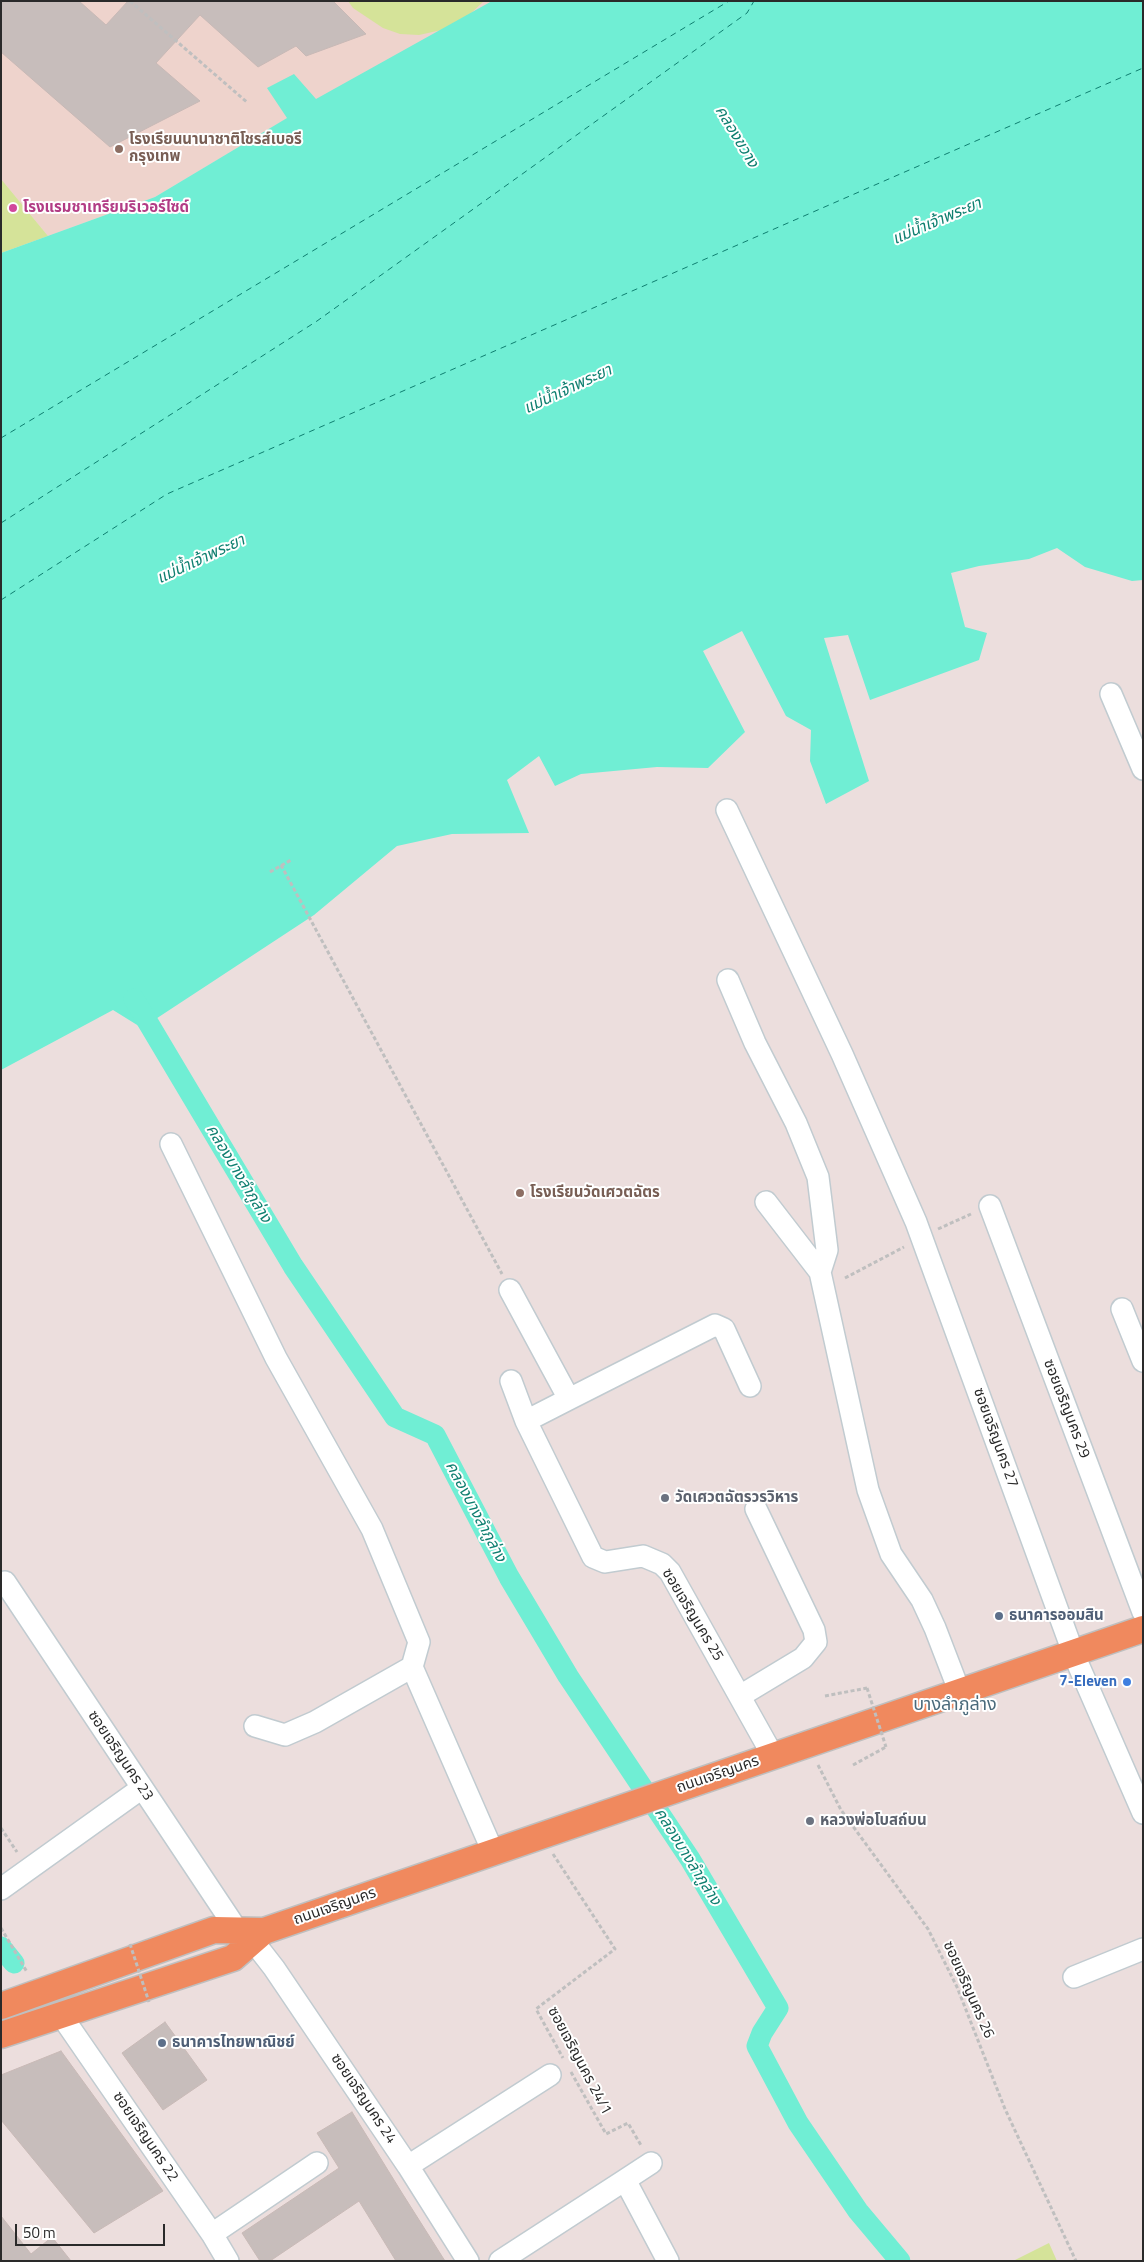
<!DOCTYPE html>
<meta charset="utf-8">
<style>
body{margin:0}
#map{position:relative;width:1144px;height:2262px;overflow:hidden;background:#ecdedd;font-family:"Titillium Web",sans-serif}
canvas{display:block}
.frame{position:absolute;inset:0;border:2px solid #2a2a2a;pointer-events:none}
.scale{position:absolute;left:15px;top:2224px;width:150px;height:22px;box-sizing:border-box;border:2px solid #2a2a2a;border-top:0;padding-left:6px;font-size:15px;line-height:18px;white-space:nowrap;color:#2a2a2a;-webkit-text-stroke:4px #fff;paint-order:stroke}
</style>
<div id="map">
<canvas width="1144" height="2262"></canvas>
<div class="frame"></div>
<div class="scale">50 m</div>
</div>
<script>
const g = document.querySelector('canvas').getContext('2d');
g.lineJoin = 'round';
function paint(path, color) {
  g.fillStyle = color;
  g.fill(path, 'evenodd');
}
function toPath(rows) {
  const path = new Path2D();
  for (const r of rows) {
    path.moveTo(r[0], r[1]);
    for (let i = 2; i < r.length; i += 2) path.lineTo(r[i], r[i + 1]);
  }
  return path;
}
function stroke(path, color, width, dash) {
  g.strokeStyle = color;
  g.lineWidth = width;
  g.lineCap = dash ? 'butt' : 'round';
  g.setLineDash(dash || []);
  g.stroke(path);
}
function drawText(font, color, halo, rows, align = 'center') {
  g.font = font + ' "Titillium Web","Noto Sans Thai",sans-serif';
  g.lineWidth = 4;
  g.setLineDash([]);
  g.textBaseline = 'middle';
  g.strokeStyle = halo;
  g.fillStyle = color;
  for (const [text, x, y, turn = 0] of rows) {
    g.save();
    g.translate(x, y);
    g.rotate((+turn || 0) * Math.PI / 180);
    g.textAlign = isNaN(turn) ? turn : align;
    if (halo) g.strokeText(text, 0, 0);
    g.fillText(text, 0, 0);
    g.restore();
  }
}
paint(toPath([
 [1,1,496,1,288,118,155,197,48,236,1,179]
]), '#eed3cc');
paint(toPath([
 [348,1,484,1,468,16,446,29,419,35,400,34,383,28,353,8],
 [1,179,48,236,1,253],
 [1049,2243,1057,2261,1013,2261]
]), '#d5e399');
paint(toPath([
 [492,1,1143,1,1143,580,1132,581,1085,567,1057,548,1029,559,979,566,951,573,965,627,987,633,979,660,870,700,848,635,824,638,869,781,826,804,810,761,811,730,786,716,742,631,703,651,745,732,708,768,657,767,581,774,555,786,539,756,507,780,529,833,452,834,397,846,314,915,142,1028,113,1010,1,1070,1,253,155,197,287,118,267,88,294,74,316,99]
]), '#70eed4');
stroke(toPath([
 [134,999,293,1266,395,1417,435,1435,509,1577,568,1676,690,1859,778,2008,762,2033,757,2046,798,2123,858,2211,900,2261],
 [1,1947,14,1963]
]), '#70eed4', 21);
stroke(toPath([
 [1,438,729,1],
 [1,523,317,321,747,13,754,1],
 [1,600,167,494,1143,68]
]), '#0f7f70', 1, [6, 5]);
const building = toPath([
 [1,1,79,1,106,25,128,1,333,1,366,34,306,56,296,46,258,67,200,15,156,63,200,101,110,147,1,52,1,1],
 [165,2022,207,2080,163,2110,122,2053,165,2022],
 [61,2051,163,2191,94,2233,1,2120,1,2075,61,2051],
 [352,2112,402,2193,445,2261,396,2261,359,2201,270,2261,260,2261,242,2233,339,2168,317,2133,352,2112],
 [1,2216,31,2254,52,2237,71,2261,1,2261,1,2216]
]);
paint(building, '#c7bdbb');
stroke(building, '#c8b9b6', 1);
const minor = toPath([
 [1111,694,1143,769],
 [727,810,842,1054,916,1222,1074,1655,1143,1813],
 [728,980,755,1043,796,1123,818,1177,827,1250,820,1272],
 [171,1144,276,1358,372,1529,419,1642,412,1667],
 [766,1202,820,1272,868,1490,891,1554,922,1600,935,1628,960,1693],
 [990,1206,1143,1612],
 [510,1290,569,1399,526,1421],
 [1122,1309,1143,1361],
 [511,1381,526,1421,593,1557,605,1562,643,1556,662,1564,670,1572,773,1756],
 [569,1399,715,1325,724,1329,750,1386],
 [5,1582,237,1930],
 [740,1696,803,1658,816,1642,814,1630,756,1509],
 [255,1726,285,1735,315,1722,412,1667,493,1852],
 [1,1889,142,1788],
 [253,1941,274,1968,408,2166,468,2261],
 [1074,1977,1143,1949],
 [61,2015,212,2234,228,2261],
 [408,2166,550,2075],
 [625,2180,651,2163],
 [212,2234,317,2163],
 [500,2261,625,2180,668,2261]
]);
const major = toPath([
 [1,2006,214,1930,264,1931],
 [1,2035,233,1958,264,1931,1143,1629]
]);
stroke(minor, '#c1cbd0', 24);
stroke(major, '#bfbfbf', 29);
stroke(toPath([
 [130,1,248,103],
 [281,865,502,1274],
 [270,872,291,860],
 [938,1229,971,1214],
 [845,1278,904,1247],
 [825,1696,867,1688],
 [818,1765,841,1810,928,1929,957,1987,1005,2109,1076,2261],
 [853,1765,886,1747],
 [1,1828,17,1852],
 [553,1854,615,1949,536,2009,563,2058],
 [1,1928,27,1972],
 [571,2072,606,2134,628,2123,642,2147]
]), '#bfbfbf', 3, [4, 2.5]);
stroke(minor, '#fff', 21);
stroke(major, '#f0895e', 26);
stroke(toPath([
 [867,1688,886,1747],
 [130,1944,149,2002]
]), '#bfbfbf', 3, [4, 2.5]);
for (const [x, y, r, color] of [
 [119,149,5,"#8d6e63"],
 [13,208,5,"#d1479c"],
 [520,1193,5,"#8d6e63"],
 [665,1498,5,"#6b7280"],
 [999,1616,5,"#5c6f8a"],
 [1127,1682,5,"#3f7fe0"],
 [810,1821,5,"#6b7280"],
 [162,2043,5,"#5c6f8a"]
]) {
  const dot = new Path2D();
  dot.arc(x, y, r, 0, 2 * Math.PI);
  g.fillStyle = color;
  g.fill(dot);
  stroke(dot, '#fff', 2);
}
drawText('bold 15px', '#785e54', '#fff', [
 ["โรงเรียนนานาชาติโชรส์เบอรี",129,140],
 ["กรุงเทพ",129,157],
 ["โรงเรียนวัดเศวตฉัตร",530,1193]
], 'left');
drawText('bold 15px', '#b23c85', '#fff', [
 ["โรงแรมชาเทรียมริเวอร์ไซด์",23,208]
], 'left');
drawText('15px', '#2a2a2a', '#fff', [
 ["ซอยเจริญนคร 29",1066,1409,69],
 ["ซอยเจริญนคร 27",995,1438,70],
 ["ซอยเจริญนคร 25",692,1615,59],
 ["ซอยเจริญนคร 23",120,1756,56],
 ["ถนนเจริญนคร",718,1775,-19],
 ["ถนนเจริญนคร",335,1907,-19],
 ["ซอยเจริญนคร 26",968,1990,66],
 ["ซอยเจริญนคร 24/1",579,2061,62],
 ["ซอยเจริญนคร 24",363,2099,56],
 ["ซอยเจริญนคร 22",145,2137,56]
]);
drawText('bold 15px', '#5b616d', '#fff', [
 ["วัดเศวตฉัตรวรวิหาร",675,1498],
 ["หลวงพ่อโบสถ์บน",820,1821]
], 'left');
drawText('bold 15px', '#4e5e75', '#fff', [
 ["ธนาคารออมสิน",1009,1616],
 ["ธนาคารไทยพาณิชย์",172,2043]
], 'left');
drawText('bold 15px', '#366cbe', '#fff', [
 ["7-Eleven",1117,1682]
], 'right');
drawText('italic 16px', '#0f7f70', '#fff', [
 ["คลองขวาง",736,137,59],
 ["แม่น้ำเจ้าพระยา",937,222,-23],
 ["แม่น้ำเจ้าพระยา",568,390,-25],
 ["แม่น้ำเจ้าพระยา",201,560,-25],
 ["คลองบางลำภูล่าง",238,1174,59],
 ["คลองบางลำภูล่าง",475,1512,62],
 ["คลองบางลำภูล่าง",687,1857,58]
]);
drawText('18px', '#4b6a7b', '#fff', [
 ["บางลำภูล่าง",955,1706]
]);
</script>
